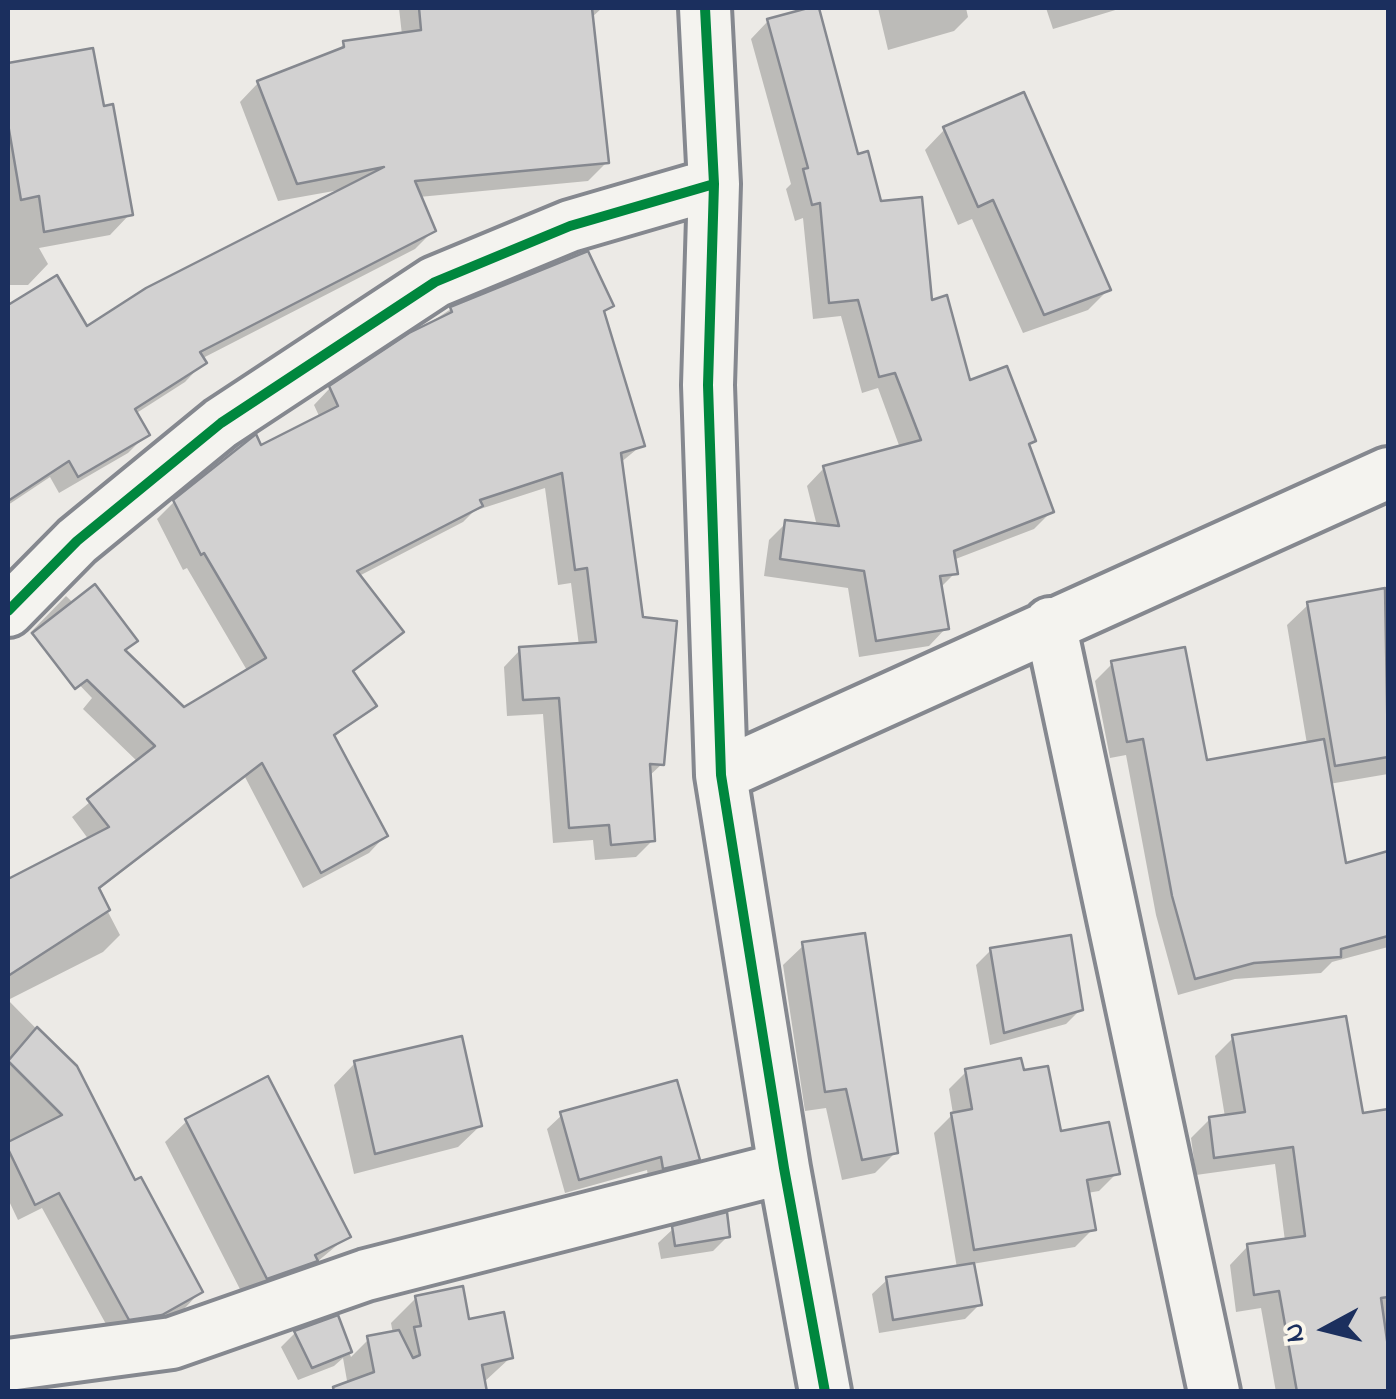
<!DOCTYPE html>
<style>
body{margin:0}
#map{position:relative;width:1396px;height:1399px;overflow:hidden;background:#eceae6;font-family:"Indie Flower",sans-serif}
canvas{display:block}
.frame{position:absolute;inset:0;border:10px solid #1b2f5e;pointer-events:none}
.north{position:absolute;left:1276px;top:1279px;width:100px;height:100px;-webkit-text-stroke:8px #fbf7ec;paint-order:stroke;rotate:263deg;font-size:28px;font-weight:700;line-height:40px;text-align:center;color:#1b2f5e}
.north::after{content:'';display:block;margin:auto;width:35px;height:45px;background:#1b2f5e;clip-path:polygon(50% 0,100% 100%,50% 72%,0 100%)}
</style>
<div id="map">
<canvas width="1396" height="1399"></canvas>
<div class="frame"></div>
<div class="north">N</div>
</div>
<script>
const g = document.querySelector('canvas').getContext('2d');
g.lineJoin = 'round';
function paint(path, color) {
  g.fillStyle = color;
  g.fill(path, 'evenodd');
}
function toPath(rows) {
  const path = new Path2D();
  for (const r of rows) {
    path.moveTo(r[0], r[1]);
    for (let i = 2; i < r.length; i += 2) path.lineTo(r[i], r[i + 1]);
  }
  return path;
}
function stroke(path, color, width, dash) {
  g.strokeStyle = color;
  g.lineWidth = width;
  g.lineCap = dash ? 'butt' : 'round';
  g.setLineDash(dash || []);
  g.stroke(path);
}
paint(toPath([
 [399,8,602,8,591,18,607,162,588,181,419,197,434,230,415,249,201,359,203,363,185,382,135,414,147,434,128,453,59,493,50,477,8,505,8,308,56,279,86,330,345,189,278,201,240,102,258,83,335,53,344,44,402,35],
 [817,8,856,157,969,384,1033,441,1027,447,1051,512,1034,529,953,560,955,573,940,588,946,628,929,646,859,657,848,588,764,576,769,540,786,523,817,526,807,486,824,468,900,448,878,388,862,393,841,316,813,319,803,218,795,221,786,189,791,184,751,39,768,21],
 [878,8,966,8,968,17,954,31,888,50],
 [1046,8,1122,8,1053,29],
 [91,51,130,214,110,235,39,248,48,264,28,285,8,285,8,66],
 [945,129,1108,290,1088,310,1023,333,972,219,958,225,925,150],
 [612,305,602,315,642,445,620,463,662,764,648,777,653,840,636,857,595,860,593,840,553,843,543,714,507,716,504,667,520,650,579,646,571,583,558,585,545,488,474,511,463,522,359,576,401,632,351,673,374,705,333,738,385,836,369,853,303,888,245,777,97,891,120,935,103,952,8,1000,75,1068,134,1184,200,1292,184,1309,142,1331,112,1335,42,1208,18,1220,8,1199,8,882,89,840,72,817,138,762,83,709,92,698,30,633,66,596,184,710,248,672,187,568,183,570,157,519,174,502,260,448,320,418,314,405,330,388,451,309],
 [1383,591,1388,626,1388,774,1329,784,1344,866,1388,854,1388,947,1332,962,1321,973,1235,979,1178,995,1156,915,1126,755,1110,758,1095,681,1113,663,1205,763,1307,744,1287,625,1309,604],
 [804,945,896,1152,875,1173,842,1180,826,1108,805,1111,783,965],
 [991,950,1080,1010,1066,1024,990,1045,976,965],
 [1234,1037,1361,1115,1388,1112,1388,1392,1276,1392,1261,1308,1236,1312,1230,1265,1248,1246,1285,1241,1275,1164,1196,1175,1191,1138,1210,1119,1225,1117,1215,1056],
 [355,1063,480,1126,458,1147,354,1174,334,1085],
 [967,1071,1022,1073,1059,1134,1117,1173,1099,1191,1087,1193,1093,1229,1075,1247,972,1264,979,1305,965,1319,879,1333,872,1294,887,1280,957,1268,934,1133,953,1114,949,1089],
 [562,1115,697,1159,683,1173,649,1182,647,1170,565,1193,547,1129],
 [187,1121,348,1236,293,1282,245,1299,165,1142],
 [673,1229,728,1236,713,1251,661,1259,658,1243],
 [416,1298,467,1322,510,1358,483,1383,349,1392,343,1358,334,1366,298,1380,281,1347,295,1333,336,1319,351,1357,369,1339,393,1334,391,1323]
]), '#0003');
const building = toPath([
 [419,8,592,8,609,163,415,181,436,231,200,352,207,363,135,409,150,435,78,477,69,461,8,501,8,305,57,275,87,326,146,288,384,167,297,184,257,81,344,47,343,41,421,30,419,8],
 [808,8,819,8,858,154,868,151,881,201,922,197,932,300,947,295,970,380,1007,366,1036,441,1029,444,1054,512,954,551,958,574,940,576,949,629,876,641,864,571,780,559,785,520,839,526,823,466,921,440,895,373,879,377,858,300,829,303,820,203,812,205,803,169,808,168,767,19,808,8],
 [93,48,104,106,113,104,133,215,44,232,39,196,21,200,8,124,8,63,93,48],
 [1024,92,1111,290,1044,315,993,200,978,207,943,127,1024,92],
 [588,251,614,306,604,311,645,446,621,453,643,617,677,621,664,765,650,764,655,841,611,845,609,825,569,828,559,698,523,700,519,647,596,642,587,568,575,570,562,473,480,500,483,506,357,571,404,632,353,671,377,706,334,735,388,836,321,873,262,763,99,888,110,910,8,976,8,879,109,827,87,799,155,746,87,680,75,689,32,633,95,584,138,641,125,650,184,707,266,658,204,553,201,555,173,500,256,434,261,445,338,406,329,386,409,333,452,312,450,307,588,251],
 [1385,588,1388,757,1335,766,1307,602,1385,588],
 [1185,647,1207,760,1324,739,1346,863,1388,851,1388,936,1341,949,1341,957,1254,963,1195,979,1172,896,1143,739,1127,742,1111,661,1185,647],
 [865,933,898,1153,862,1160,846,1089,825,1092,802,942,865,933],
 [1071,935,1083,1010,1004,1033,990,948,1071,935],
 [1346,1016,1363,1113,1388,1109,1388,1297,1381,1298,1388,1347,1388,1392,1297,1392,1279,1291,1254,1295,1247,1244,1305,1236,1293,1147,1214,1158,1209,1117,1245,1112,1232,1035,1346,1016],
 [37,1027,77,1066,135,1180,141,1177,203,1292,162,1315,129,1320,59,1193,35,1205,8,1149,8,1142,62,1115,8,1061,37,1027],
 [462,1036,482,1126,375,1154,354,1061,462,1036],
 [1021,1058,1024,1070,1048,1066,1061,1131,1109,1122,1120,1174,1087,1180,1096,1230,974,1250,951,1113,972,1109,965,1069,1021,1058],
 [268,1076,351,1237,315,1255,318,1261,267,1279,185,1119,268,1076],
 [677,1080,700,1160,663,1169,661,1157,579,1180,560,1112,677,1080],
 [727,1212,730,1237,675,1246,672,1226,727,1212],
 [974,1263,982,1305,893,1320,886,1277,974,1263],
 [463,1286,469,1319,504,1312,513,1358,482,1365,487,1392,334,1392,333,1387,374,1372,367,1336,399,1330,413,1358,420,1355,414,1327,421,1326,415,1296,463,1286],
 [338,1315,352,1352,312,1368,294,1331,338,1315]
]);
paint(building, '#d2d1d1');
stroke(building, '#85888f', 2.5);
const street = toPath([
 [705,8,714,184,708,385,721,775,784,1168,825,1392],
 [8,611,77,541,221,423,435,282,570,226,714,184],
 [1050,623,1214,1392],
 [721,775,1388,473],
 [8,1365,172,1343,366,1275,784,1168]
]);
stroke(street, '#85888f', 58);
stroke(street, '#f4f3ef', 50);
stroke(toPath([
 [705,8,714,184,708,385,721,775,784,1168,825,1392],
 [8,611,77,541,221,423,435,282,570,226,714,184]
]), '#00873e', 10);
</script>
